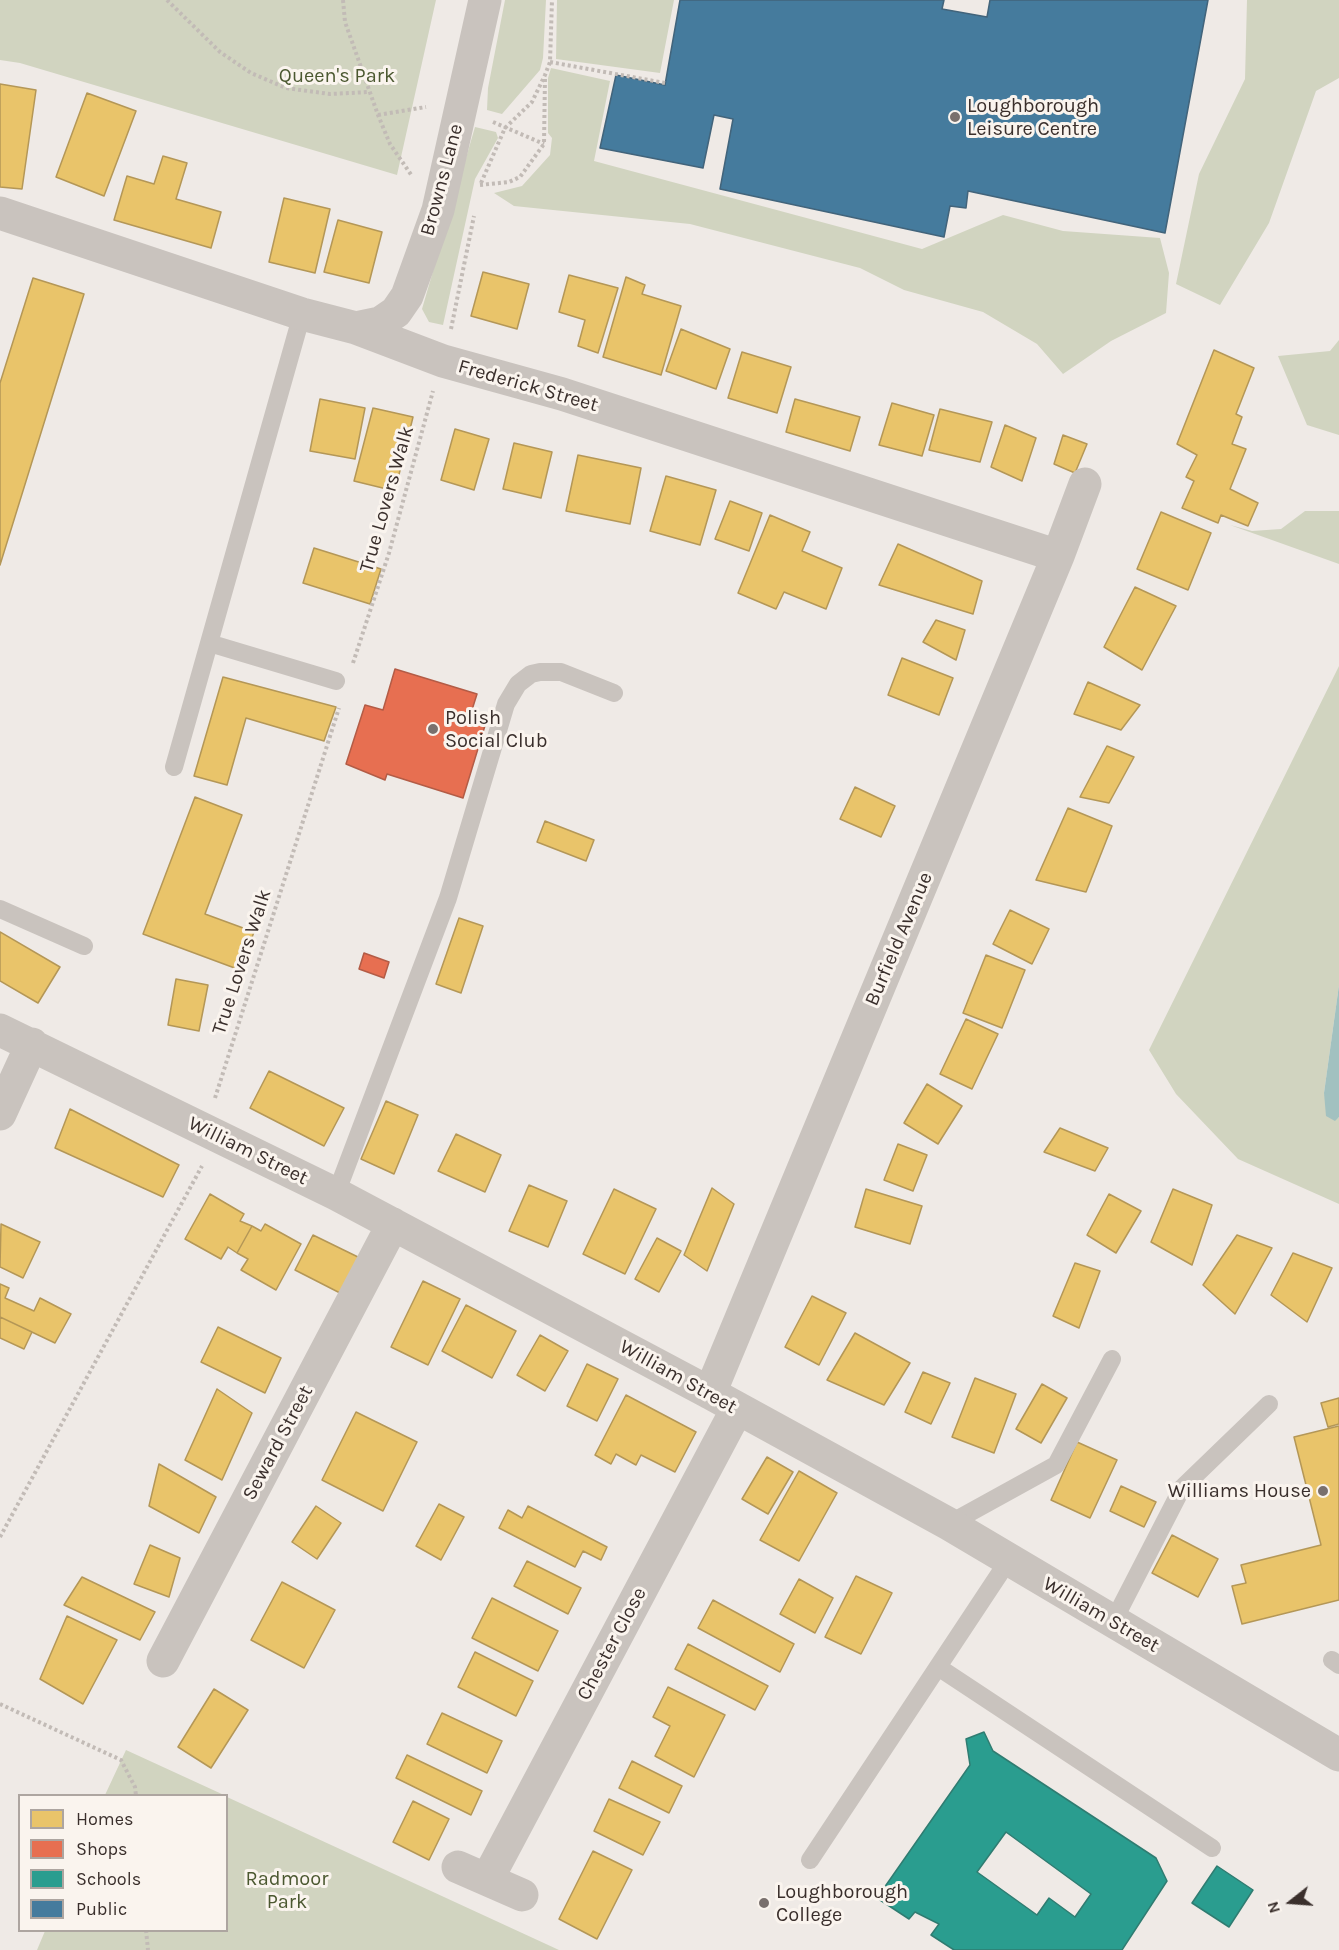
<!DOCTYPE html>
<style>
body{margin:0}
#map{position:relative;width:1339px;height:1950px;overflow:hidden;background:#efeae6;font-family:Karla,sans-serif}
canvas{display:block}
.legend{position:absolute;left:18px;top:1794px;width:210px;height:138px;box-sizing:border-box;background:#faf4ee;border:2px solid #ada5a0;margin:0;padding:8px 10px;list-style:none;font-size:18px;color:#3a2f2c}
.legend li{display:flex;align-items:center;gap:12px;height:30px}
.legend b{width:30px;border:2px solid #ada5a0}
.north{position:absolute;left:1261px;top:1872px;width:60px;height:60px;-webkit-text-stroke:4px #faf4ee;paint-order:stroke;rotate:253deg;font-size:16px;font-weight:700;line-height:24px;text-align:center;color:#3a2f2c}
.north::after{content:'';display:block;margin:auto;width:21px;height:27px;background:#3a2f2c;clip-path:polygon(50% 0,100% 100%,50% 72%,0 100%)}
</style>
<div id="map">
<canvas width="1339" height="1950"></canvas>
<ul class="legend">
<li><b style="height:16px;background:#e9c46a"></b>Homes</li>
<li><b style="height:16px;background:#e76f51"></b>Shops</li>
<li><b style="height:16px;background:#2a9d8f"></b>Schools</li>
<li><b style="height:16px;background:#457b9d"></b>Public</li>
</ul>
<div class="north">N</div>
</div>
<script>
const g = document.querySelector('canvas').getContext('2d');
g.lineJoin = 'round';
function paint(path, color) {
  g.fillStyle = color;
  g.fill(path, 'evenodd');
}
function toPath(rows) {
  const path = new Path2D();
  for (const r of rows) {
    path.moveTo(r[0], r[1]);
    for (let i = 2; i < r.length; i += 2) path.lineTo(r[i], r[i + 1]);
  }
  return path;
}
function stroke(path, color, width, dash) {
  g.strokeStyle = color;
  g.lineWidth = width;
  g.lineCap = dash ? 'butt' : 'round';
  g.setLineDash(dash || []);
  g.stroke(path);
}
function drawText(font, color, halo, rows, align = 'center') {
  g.font = font + ' Karla,sans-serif';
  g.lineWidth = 6;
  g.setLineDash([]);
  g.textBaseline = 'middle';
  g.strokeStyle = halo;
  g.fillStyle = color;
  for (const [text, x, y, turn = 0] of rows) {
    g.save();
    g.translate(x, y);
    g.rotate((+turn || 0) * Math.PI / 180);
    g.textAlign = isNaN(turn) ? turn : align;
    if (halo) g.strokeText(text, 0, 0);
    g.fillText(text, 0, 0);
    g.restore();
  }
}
paint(toPath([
 [0,0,436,0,397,175,20,63,0,60],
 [505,0,546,0,543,58,540,70,502,114,487,110,488,88],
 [557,0,674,0,660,73,556,59],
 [1247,0,1339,0,1339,78,1316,91,1269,223,1220,305,1176,284,1199,174,1245,79],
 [551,68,610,81,594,161,922,249,1003,215,1063,231,1160,238,1169,273,1166,313,1111,341,1063,374,1037,344,983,312,904,290,860,268,690,224,514,206,494,193,522,186,550,155,552,138,548,133,548,78],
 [475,127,496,132,498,138,475,179,443,325,429,322,422,309],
 [1339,340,1339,435,1307,425,1278,356,1330,351],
 [1305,511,1339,511,1339,564,1230,525,1252,531,1281,529],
 [1339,666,1339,985,1324,1093,1335,1120,1339,1117,1339,1204,1238,1159,1176,1094,1149,1050],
 [126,1750,224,1795,105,1795],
 [227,1797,559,1950,37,1950,45,1931,226,1930]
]), '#d1d4c0');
paint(toPath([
 [1339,985,1339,1117,1335,1121,1326,1116,1324,1093]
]), '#a2c1c0');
const homes = toPath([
 [0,84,36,90,22,189,0,187,0,84],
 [87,93,136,111,104,196,56,177,87,93],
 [163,156,187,163,176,199,221,212,211,248,114,220,127,176,154,184,163,156],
 [284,198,330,209,315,273,269,262,284,198],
 [338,220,382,232,369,283,324,272,338,220],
 [483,272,529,284,517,329,471,316,483,272],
 [569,275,618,288,598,353,578,346,585,320,559,312,569,275],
 [626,277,645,285,642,294,681,306,661,375,603,357,626,277],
 [33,278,84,294,0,565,0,383,33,278],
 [681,329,730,349,716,389,666,371,681,329],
 [1214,350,1254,368,1236,414,1242,417,1232,444,1246,449,1230,489,1258,503,1248,526,1221,515,1218,523,1182,508,1194,481,1186,477,1197,455,1177,444,1214,350],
 [742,352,791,367,777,413,728,398,742,352],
 [320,399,365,408,355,459,310,451,320,399],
 [795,399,860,417,850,451,786,432,795,399],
 [892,403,934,415,922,456,879,445,892,403],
 [373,408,413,417,395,491,354,481,373,408],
 [940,409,992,422,980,462,929,450,940,409],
 [1005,425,1036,438,1022,481,991,467,1005,425],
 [455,429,489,439,474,490,441,480,455,429],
 [1063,435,1087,444,1075,473,1054,464,1063,435],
 [514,443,552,452,541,498,503,489,514,443],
 [578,455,641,468,630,524,566,511,578,455],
 [666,476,716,490,700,545,650,531,666,476],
 [730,501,762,513,749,551,715,539,730,501],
 [1161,512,1211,533,1188,590,1137,569,1161,512],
 [770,515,810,532,802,551,842,568,826,609,784,592,776,609,738,593,770,515],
 [898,544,982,581,973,614,879,585,898,544],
 [314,548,381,569,370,604,303,583,314,548],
 [1135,587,1176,606,1142,670,1104,647,1135,587],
 [936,620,965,630,956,660,923,642,936,620],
 [902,658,953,678,939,715,888,695,902,658],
 [223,677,336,707,324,741,246,718,227,785,194,776,223,677],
 [1088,682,1140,705,1121,730,1074,714,1088,682],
 [1107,746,1134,757,1109,803,1080,797,1107,746],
 [855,787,895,806,881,837,840,819,855,787],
 [195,797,242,815,205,914,254,932,240,970,143,934,195,797],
 [1068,808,1112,826,1086,892,1036,880,1068,808],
 [545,821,594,840,586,861,537,842,545,821],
 [1010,910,1049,929,1032,964,993,944,1010,910],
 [459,918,483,926,461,993,436,984,459,918],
 [0,932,60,967,38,1003,0,981,0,932],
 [986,955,1025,970,1002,1028,963,1013,986,955],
 [176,979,208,985,199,1031,168,1025,176,979],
 [966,1019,998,1034,972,1089,940,1074,966,1019],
 [269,1071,344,1108,324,1146,250,1108,269,1071],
 [927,1084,962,1106,938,1144,904,1123,927,1084],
 [386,1101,418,1115,394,1174,361,1159,386,1101],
 [70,1109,179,1165,163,1197,55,1148,70,1109],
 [1060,1128,1108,1148,1095,1171,1044,1152,1060,1128],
 [456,1134,501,1155,485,1192,438,1171,456,1134],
 [898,1144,927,1155,913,1191,884,1180,898,1144],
 [529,1185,567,1201,548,1247,509,1231,529,1185],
 [712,1188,734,1204,707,1271,684,1255,712,1188],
 [614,1189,656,1209,625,1274,583,1254,614,1189],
 [866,1189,922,1206,910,1244,855,1227,866,1189],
 [1173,1189,1212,1205,1192,1265,1151,1242,1173,1189],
 [210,1194,244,1214,240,1221,252,1226,237,1253,228,1247,221,1259,185,1239,210,1194],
 [1109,1194,1141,1211,1116,1253,1087,1235,1109,1194],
 [1,1224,40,1242,23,1278,0,1267,1,1224],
 [265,1224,301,1244,276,1290,241,1270,248,1259,237,1253,252,1226,261,1231,265,1224],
 [313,1235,360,1258,342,1294,295,1270,313,1235],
 [1237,1235,1272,1248,1235,1314,1203,1285,1237,1235],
 [657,1238,681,1251,659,1292,635,1279,657,1238],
 [1293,1253,1332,1268,1307,1322,1271,1295,1293,1253],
 [1075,1263,1100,1271,1079,1328,1053,1316,1075,1263],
 [423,1281,460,1299,428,1365,391,1347,423,1281],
 [0,1284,9,1288,5,1298,34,1311,40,1298,71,1314,55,1343,0,1317,0,1284],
 [812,1296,846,1313,819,1365,785,1347,812,1296],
 [466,1305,516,1331,492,1378,442,1351,466,1305],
 [0,1317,32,1332,24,1349,0,1338,0,1317],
 [218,1327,281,1358,265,1393,201,1362,218,1327],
 [855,1333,910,1363,884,1405,827,1380,855,1333],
 [540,1335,568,1351,545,1391,517,1375,540,1335],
 [587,1364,618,1379,597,1421,567,1406,587,1364],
 [923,1372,950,1383,931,1424,905,1412,923,1372],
 [975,1378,1016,1394,994,1453,952,1437,975,1378],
 [1042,1384,1067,1398,1041,1443,1016,1429,1042,1384],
 [217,1389,252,1413,222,1480,185,1460,217,1389],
 [626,1395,696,1432,675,1472,641,1455,636,1465,616,1454,611,1464,595,1455,626,1395],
 [1339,1398,1339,1424,1328,1427,1321,1403,1339,1398],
 [356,1412,417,1442,383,1511,322,1480,356,1412],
 [1339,1426,1339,1600,1242,1624,1232,1586,1246,1583,1241,1565,1321,1545,1294,1437,1339,1426],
 [1077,1442,1117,1460,1090,1518,1051,1500,1077,1442],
 [767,1457,793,1472,768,1514,742,1499,767,1457],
 [159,1464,216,1497,199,1533,149,1506,159,1464],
 [799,1471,837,1493,799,1561,760,1540,799,1471],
 [1121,1486,1156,1502,1144,1527,1110,1511,1121,1486],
 [439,1504,464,1517,441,1560,416,1546,439,1504],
 [316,1506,341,1523,317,1559,292,1542,316,1506],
 [528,1506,607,1547,601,1560,583,1551,575,1567,499,1528,508,1510,522,1518,528,1506],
 [1172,1535,1218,1559,1198,1597,1152,1573,1172,1535],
 [150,1545,180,1558,169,1597,134,1584,150,1545],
 [527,1561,581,1588,568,1614,514,1586,527,1561],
 [856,1576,892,1593,861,1654,825,1637,856,1576],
 [82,1577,155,1612,140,1640,64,1605,82,1577],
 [799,1579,833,1598,815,1633,780,1614,799,1579],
 [282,1582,335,1610,304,1668,251,1640,282,1582],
 [492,1598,558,1631,538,1671,472,1638,492,1598],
 [713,1600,794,1644,780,1672,698,1628,713,1600],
 [67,1616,117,1640,83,1704,40,1679,67,1616],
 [688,1644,768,1686,755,1710,675,1669,688,1644],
 [475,1652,533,1681,516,1716,458,1687,475,1652],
 [668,1687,725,1715,694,1777,655,1756,670,1726,653,1717,668,1687],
 [214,1689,248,1710,211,1768,178,1747,214,1689],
 [442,1713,502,1741,487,1773,427,1744,442,1713],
 [407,1755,482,1791,471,1815,396,1778,407,1755],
 [632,1761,682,1786,669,1813,619,1788,632,1761],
 [609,1799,660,1822,643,1855,594,1831,609,1799],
 [413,1801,449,1819,429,1860,393,1842,413,1801],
 [593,1851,632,1870,597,1939,559,1919,593,1851]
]);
paint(homes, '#e9c46a');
stroke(homes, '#b49757', 1.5);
const shops = toPath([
 [395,669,477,694,471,713,487,719,463,798,387,774,385,780,346,764,365,705,383,710,395,669],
 [364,953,389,962,384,978,359,969,364,953]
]);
paint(shops, '#e76f51');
stroke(shops, '#b35c46', 1.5);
const schools = toPath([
 [984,1732,993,1751,1156,1858,1167,1881,1122,1950,954,1950,931,1935,939,1924,915,1912,909,1919,877,1898,970,1765,966,1739,984,1732],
 [1006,1832,1091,1894,1075,1917,1049,1898,1037,1915,977,1872,1006,1832],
 [1217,1866,1253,1890,1229,1927,1192,1903,1217,1866]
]);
paint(schools, '#2a9d8f');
stroke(schools, '#2f7c71', 1.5);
const public = toPath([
 [680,0,944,0,942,9,987,17,990,0,1208,0,1165,233,968,191,966,208,950,206,944,237,720,189,733,119,714,115,703,168,600,148,616,75,665,85,680,0]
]);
paint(public, '#457b9d');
stroke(public, '#42647b', 1.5);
stroke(toPath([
 [167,0,220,52,251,73,286,88,330,94,369,92],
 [343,0,345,22,378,115,390,144,412,176],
 [550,62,665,83],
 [378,115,426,107],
 [493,122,544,144],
 [481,183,505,128,532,102,545,75,550,62,552,0],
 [480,185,509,182,520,177,544,144,545,76],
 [451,329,474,216],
 [353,663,389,553,433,391],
 [215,1098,339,708],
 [0,1537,202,1166],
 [0,1704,121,1760,135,1787,136,1796],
 [146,1930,148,1950]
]), '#c2bbb6', 4, [3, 3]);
stroke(toPath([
 [209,643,336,681],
 [174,767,302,314],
 [0,909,84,946],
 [336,1194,448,898,506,704,518,684,531,674,540,672,561,672,614,693],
 [949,1524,1056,1465,1112,1359],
 [1113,1622,1182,1488,1269,1404],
 [1332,1660,1339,1665],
 [938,1667,1212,1848],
 [810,1860,1008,1561]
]), '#c9c3be', 18);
stroke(toPath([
 [0,213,302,314,356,328,443,361,562,394,1058,556],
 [356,328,380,323,396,312,407,296,438,210,485,0],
 [0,1030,336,1194,710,1393,949,1524,1339,1755],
 [0,1114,32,1044],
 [710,1393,1058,556,1085,484],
 [163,1661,393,1224],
 [458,1867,522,1895],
 [488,1878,737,1409]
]), '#c9c3be', 33);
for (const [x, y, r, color] of [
 [955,117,6,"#79706d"],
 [433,729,6,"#79706d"],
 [1323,1491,6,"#79706d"],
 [764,1903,6,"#79706d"]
]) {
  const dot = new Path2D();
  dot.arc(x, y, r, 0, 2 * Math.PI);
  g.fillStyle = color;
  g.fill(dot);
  stroke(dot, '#faf4ee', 2);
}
drawText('20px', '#4b5830', '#faf4ee', [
 ["Queen's Park",337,76],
 ["Radmoor",287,1879],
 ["Park",287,1902]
]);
drawText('20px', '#3a2f2c', '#faf4ee', [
 ["Loughborough",967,106],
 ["Leisure Centre",967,129],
 ["Polish",445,718],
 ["Social Club",445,741],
 ["Williams House",1311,1491,"right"],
 ["Loughborough",776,1892],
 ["College",776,1915]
], 'left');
drawText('20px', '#3a2f2c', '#faf4ee', [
 ["Browns Lane",442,180,-75],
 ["Frederick Street",528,386,16],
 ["True Lovers Walk",387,499,-74],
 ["Burfield Avenue",899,939,-67],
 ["True Lovers Walk",242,962,-72],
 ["William Street",248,1151,26],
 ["William Street",678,1377,29],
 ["Seward Street",278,1443,-62],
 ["William Street",1101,1615,30],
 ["Chester Close",612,1644,-62]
]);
</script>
